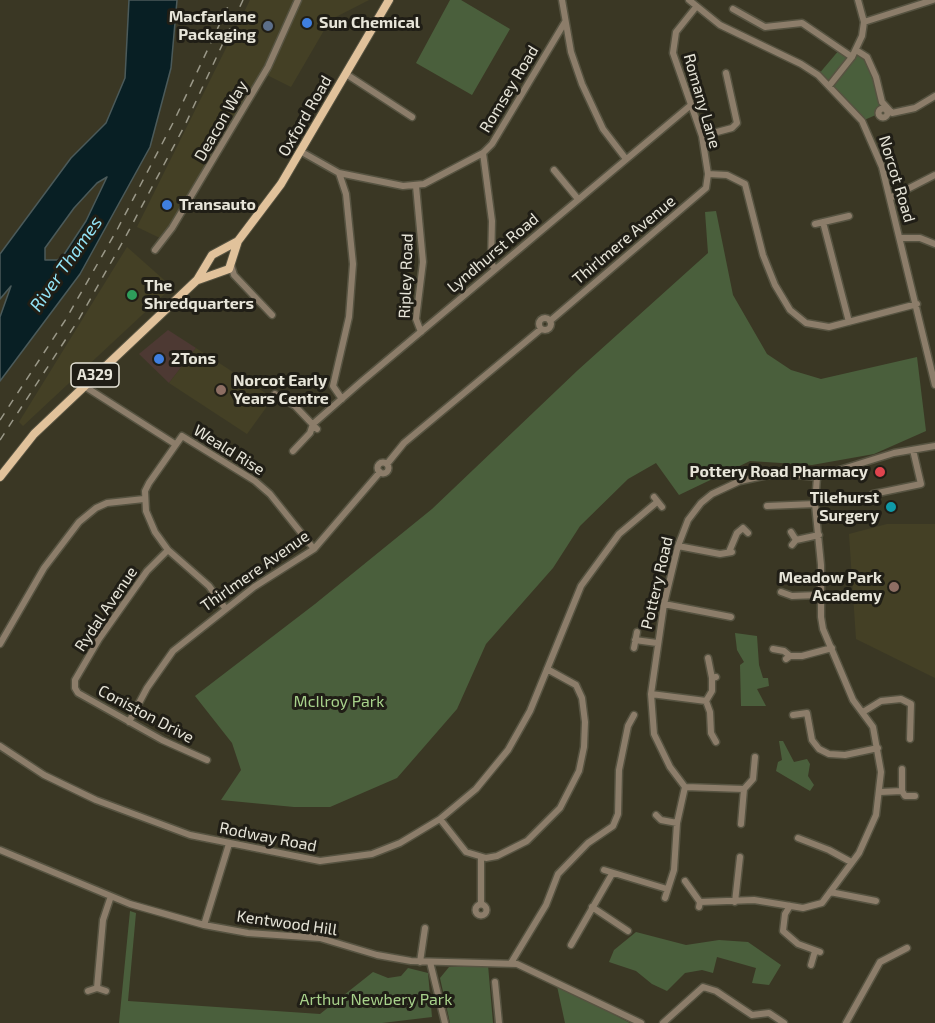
<!DOCTYPE html>
<style>
body{margin:0}
canvas{display:block;background:#3a3724}
</style>
<canvas width="935" height="1023"></canvas>
<script>
const g = document.querySelector('canvas').getContext('2d');
g.lineJoin = 'round';
function paint(path, color) {
  g.fillStyle = color;
  g.fill(path, 'evenodd');
}
function toPath(rows) {
  const path = new Path2D();
  for (const r of rows) {
    if (r.length === 3) {
      path.moveTo(r[0] + r[2], r[1]);
      path.arc(r[0], r[1], r[2], 0, 2 * Math.PI);
      continue;
    }
    path.moveTo(r[0], r[1]);
    for (let i = 2; i < r.length; i += 2) path.lineTo(r[i], r[i + 1]);
  }
  return path;
}
function stroke(path, color, width, dash) {
  g.strokeStyle = color;
  g.lineWidth = width;
  g.lineCap = dash ? 'butt' : 'round';
  g.setLineDash(dash || []);
  g.stroke(path);
}
function drawText(font, color, halo, rows, align = 'center') {
  g.font = font + ' "Exo 2",sans-serif';
  g.lineWidth = 6;
  g.setLineDash([]);
  g.textBaseline = 'middle';
  g.strokeStyle = halo;
  g.fillStyle = color;
  for (const [text, x, y, turn = 0] of rows) {
    g.save();
    g.translate(x, y);
    g.rotate((+turn || 0) * Math.PI / 180);
    g.textAlign = isNaN(turn) ? turn : align;
    if (halo) g.strokeText(text, 0, 0);
    g.fillText(text, 0, 0);
    g.restore();
  }
}
paint(toPath([
 [168,330,196,348,169,383,139,354]
]), '#4d3933');
paint(toPath([
 [250,0,369,0,330,20,291,87,261,72,162,239,137,227],
 [127,247,172,287,23,426,19,422],
 [196,348,273,398,247,434,169,383],
 [887,524,935,524,935,678,856,639,849,534]
]), '#444025');
paint(toPath([
 [450,0,461,0,510,29,472,95,416,63],
 [840,49,852,57,856,50,867,57,887,116,884,118,878,114,862,121,818,75],
 [716,211,733,295,767,354,791,370,821,379,917,357,926,431,874,454,812,465,750,461,679,495,656,463,628,479,580,526,553,568,486,644,457,709,397,778,330,807,294,807,221,800,241,770,232,743,195,696,315,604,432,509,578,370,708,253,705,212],
 [735,633,757,636,759,665,763,678,768,678,769,686,757,689,766,706,741,706,740,665,744,662,737,650],
 [779,741,783,741,794,762,807,759,810,764,808,776,814,785,810,791,776,771,778,762,782,760],
 [130,911,136,913,128,1001,320,1014,373,972,388,978,401,976,408,968,428,973,432,1017,382,1023,119,1023],
 [636,932,686,945,719,940,748,942,781,965,769,985,752,983,756,968,717,957,713,973,702,970,685,973,667,991,652,984,636,971,609,962,614,950],
 [488,965,493,1023,450,1023,440,978,449,967],
 [557,986,609,1012,630,1023,565,1023]
]), '#4a5f3c');
const water = toPath([
 [129,0,177,0,171,68,150,147,80,274,0,381,0,317,11,286,0,299,0,254,71,158,106,123,125,78,129,0],
 [107,177,86,221,63,256,57,260,45,260,45,248,74,208,97,183,107,177]
]);
paint(water, '#081f24');
stroke(water, '#4b5a5a', 1.5);
const minor = toPath([
 [562,0,571,52,582,84,603,129,626,159],
 [689,0,720,25,801,64,818,75,862,121,882,167,935,385],
 [733,9,765,27,802,23,852,57],
 [864,22,933,0],
 [856,50,867,57,876,77,882,102,892,113,915,108,935,96],
 [346,74,412,117],
 [829,86,852,57,862,36,864,22,858,0],
 [883,113,4.5],
 [702,136,732,128,737,123,726,73],
 [300,151,339,173,403,186,424,184,483,153,492,144,565,22],
 [483,153,492,221,491,263,495,269],
 [554,170,578,199],
 [339,173,346,194,353,264,349,317,333,386,342,399],
 [708,174,727,175,745,184,763,255,775,285,790,310,806,323,829,327,917,304],
 [416,186,423,262,416,319,421,332],
 [890,198,935,175],
 [823,222,849,322],
 [815,224,849,216],
 [900,238,920,238,935,244],
 [155,250,172,228,268,67,298,0],
 [231,265,234,275,272,315],
 [545,324,6],
 [550,321,706,188,708,174,702,136,673,53,676,32,696,7],
 [84,386,175,444],
 [275,394,295,406,317,429],
 [293,451,310,433,313,424,361,382,691,105],
 [383,468,5.5],
 [387,464,404,443,541,329],
 [873,494,921,484,913,450],
 [654,497,662,507],
 [767,506,815,504],
 [791,532,796,540,792,545],
 [796,540,819,535],
 [678,546,720,554,732,552],
 [168,550,147,571,99,639,75,680,75,688,78,693,162,740,207,760],
 [729,552,737,533,743,528,748,533],
 [781,592,792,596,819,595],
 [664,604,731,617],
 [225,608,209,586,168,550,155,532,146,511,145,491,149,483,182,436,255,481,270,494,314,549],
 [635,640,657,643],
 [0,644,44,568,79,522,96,508,107,503,144,499],
 [634,648,637,632],
 [773,649,784,651,790,656,786,659],
 [790,656,802,656,832,648],
 [708,658,712,678,716,677],
 [651,694,706,701,712,691,712,678],
 [706,701,710,712,711,733,716,742],
 [863,712,881,701,901,699,911,704,910,739],
 [793,715,807,713,812,740,819,749,829,754,845,755,878,748],
 [129,722,147,688,173,651,254,587,314,549,380,472],
 [0,746,44,775,96,800,190,835,320,861,372,854,400,843,440,819,476,789,508,750,530,711,581,586,619,534,657,502],
 [902,769,902,791,905,796,915,796],
 [685,787,670,767,654,734,651,694,664,604,678,546,688,520,701,503,712,494,740,481,777,473,817,477,894,453,935,446],
 [685,787,744,789,753,779,755,757],
 [880,792,902,791],
 [656,815,661,820,677,823],
 [440,819,466,852,486,858,497,856,527,841,560,808,579,771,584,747,585,722,582,698,576,685,547,669],
 [741,824,744,789],
 [798,838,829,850,851,862],
 [0,850,130,904,204,925,248,933,320,938,377,955,411,961,517,964,641,1023],
 [604,870,667,889],
 [685,881,700,902,699,907],
 [830,892,876,901],
 [665,898,674,870,677,823,685,787],
 [700,902,754,900,803,908,822,903,859,853,876,815,881,772,873,727,853,700,823,629,821,617,821,565,815,504,817,477],
 [735,902,740,857],
 [481,904,481,858],
 [481,910,5.5],
 [790,906,785,914,783,931,798,944,820,952],
 [592,907,628,931],
 [204,925,229,844],
 [571,945,612,874],
 [420,962,425,928],
 [430,962,445,1023],
 [511,963,546,905,558,874,588,843,613,826,618,814,619,770,628,726,634,715],
 [811,965,815,951],
 [495,982,499,1023],
 [97,988,103,920,111,896],
 [88,991,97,988,106,991],
 [663,1023,703,987,716,991,752,1015,769,1013,784,1023],
 [846,1023,880,962,907,948]
]);
const major = toPath([
 [198,280,229,269,238,241],
 [0,477,34,434,197,280,212,255,238,241,281,184,389,0]
]);
stroke(minor, '#565341', 9);
stroke(major, '#565341', 10);
stroke(minor, '#8c7d6a', 6);
stroke(major, '#e1c29b', 8);
stroke(toPath([
 [0,420,66,319,118,228,174,121,231,0],
 [0,440,79,319,126,236,185,125,243,0]
]), '#9a9888', 1.5, [8, 8]);
for (const [x, y, r, color] of [
 [307,23,6,"#3f7fe0"],
 [268,26,6,"#5c6f8a"],
 [167,205,6,"#3f7fe0"],
 [132,295,6,"#2e9e5b"],
 [159,359,6,"#3f7fe0"],
 [221,390,6,"#8d6e63"],
 [880,472,6,"#e0444e"],
 [891,507,6,"#0f9aa8"],
 [894,587,6,"#8d6e63"]
]) {
  const dot = new Path2D();
  dot.arc(x, y, r, 0, 2 * Math.PI);
  g.fillStyle = color;
  g.fill(dot);
  stroke(dot, '#201e16', 2);
}
for (const [x, y, w] of [
 [95,375,48]
]) {
  const box = new Path2D();
  box.roundRect(x - w / 2, y - 12, w, 24, 4.5);
  g.fillStyle = '#201e16';
  g.fill(box);
  stroke(box, '#e7e5d9', 1.5);
}
drawText('bold 15px', '#e7e5d9', null, [
 ["A329",95,375]
]);
drawText('bold 16px', '#e7e5d9', '#201e16', [
 ["Macfarlane",256,17,"right"],
 ["Packaging",256,35,"right"],
 ["Sun Chemical",319,23],
 ["Transauto",179,205],
 ["The",144,286],
 ["Shredquarters",144,304],
 ["2Tons",171,359],
 ["Norcot Early",233,381],
 ["Years Centre",233,399],
 ["Pottery Road Pharmacy",868,472,"right"],
 ["Tilehurst",879,498,"right"],
 ["Surgery",879,516,"right"],
 ["Meadow Park",882,578,"right"],
 ["Academy",882,596,"right"]
], 'left');
drawText('16px', '#e7e5d9', '#201e16', [
 ["Romsey Road",509,89,-59],
 ["Romany Lane",702,101,74],
 ["Oxford Road",305,116,-60],
 ["Deacon Way",221,121,-60],
 ["Norcot Road",897,179,73],
 ["Thirlmere Avenue",624,240,-40],
 ["Lyndhurst Road",493,253,-40],
 ["Ripley Road",406,276,-88],
 ["Weald Rise",229,450,32],
 ["Thirlmere Avenue",255,571,-35],
 ["Pottery Road",657,583,-77],
 ["Rydal Avenue",106,609,-56],
 ["Coniston Drive",146,714,28],
 ["Rodway Road",268,837,11],
 ["Kentwood Hill",287,923,8]
]);
drawText('16px', '#a8d28b', '#201e16', [
 ["McIlroy Park",339,702],
 ["Arthur Newbery Park",376,1000]
]);
drawText('italic 18px', '#93e4f7', '#201e16', [
 ["River Thames",66,264,-55]
]);
</script>
